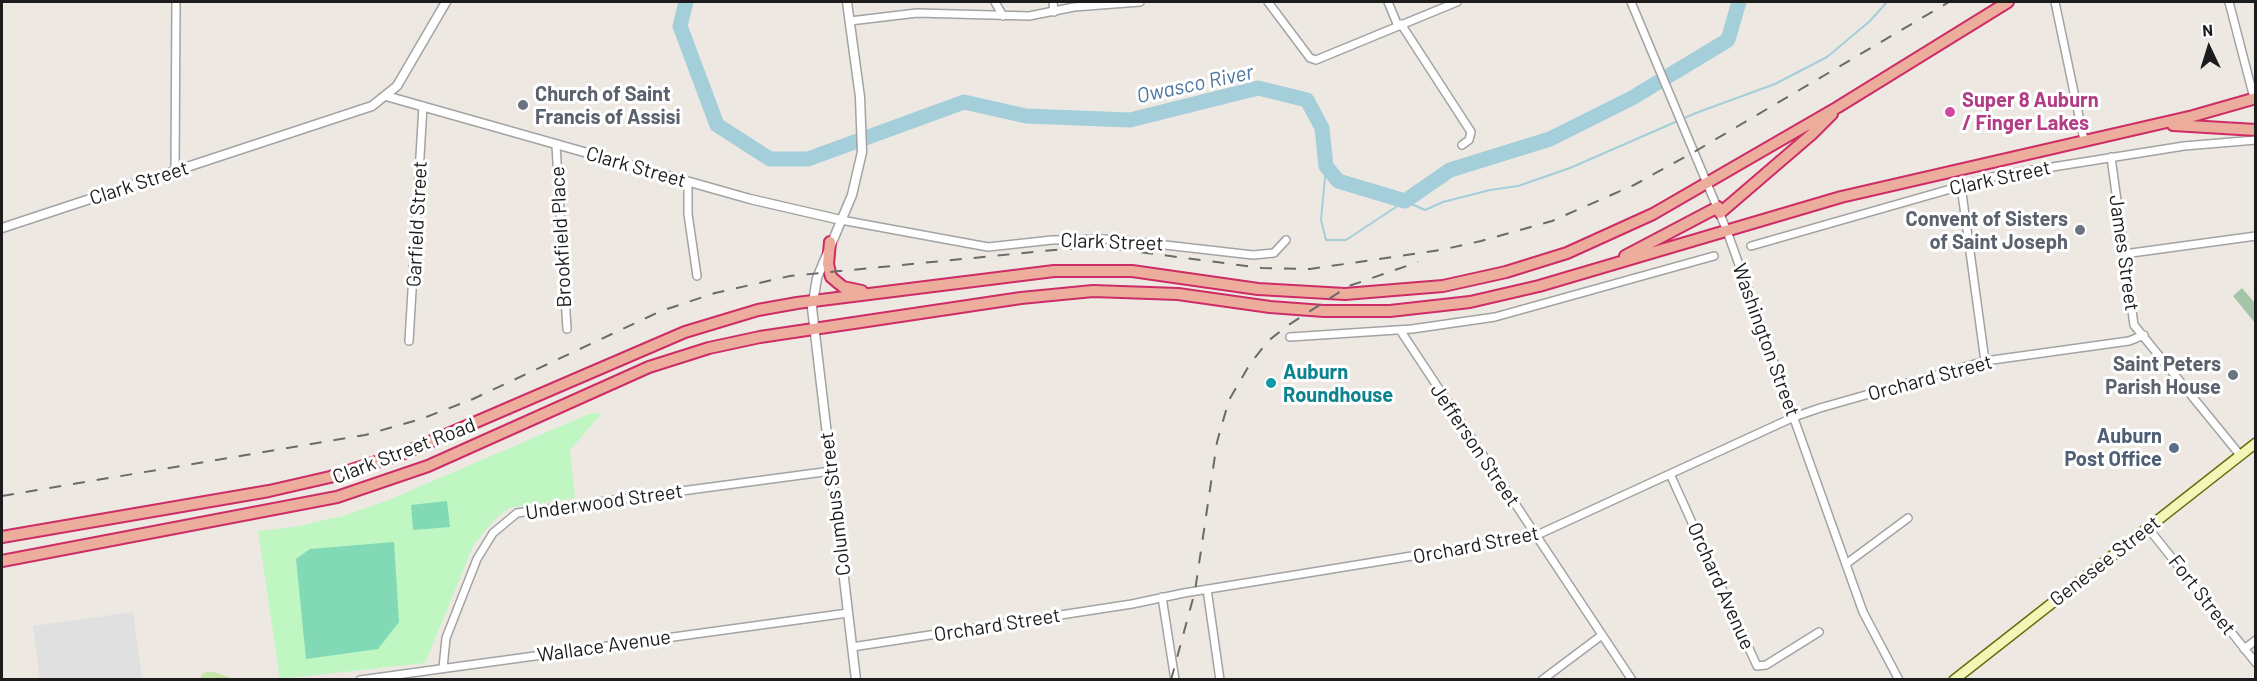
<!DOCTYPE html>
<style>
body{margin:0}
#map{position:relative;width:2257px;height:681px;overflow:hidden;background:#ede9e2;font-family:Barlow,sans-serif}
canvas{display:block}
.frame{position:absolute;inset:0;border:3px solid #1c1c1c;pointer-events:none}
.north{position:absolute;left:2179px;top:18px;width:60px;height:60px;-webkit-text-stroke:4px #fff;paint-order:stroke;rotate:356deg;font-size:16px;font-weight:700;line-height:24px;text-align:center;color:#1c1c1c}
.north::after{content:'';display:block;margin:auto;width:21px;height:27px;background:#1c1c1c;clip-path:polygon(50% 0,100% 100%,50% 72%,0 100%)}
</style>
<div id="map">
<canvas width="2257" height="681"></canvas>
<div class="frame"></div>
<div class="north">N</div>
</div>
<script>
const g = document.querySelector('canvas').getContext('2d');
g.lineJoin = 'round';
function paint(path, color) {
  g.fillStyle = color;
  g.fill(path, 'evenodd');
}
function toPath(rows) {
  const path = new Path2D();
  for (const r of rows) {
    path.moveTo(r[0], r[1]);
    for (let i = 2; i < r.length; i += 2) path.lineTo(r[i], r[i + 1]);
  }
  return path;
}
function stroke(path, color, width, dash) {
  g.strokeStyle = color;
  g.lineWidth = width;
  g.lineCap = dash ? 'butt' : 'round';
  g.setLineDash(dash || []);
  g.stroke(path);
}
function drawText(font, color, halo, rows, align = 'center') {
  g.font = font + ' Barlow,sans-serif';
  g.lineWidth = 6;
  g.setLineDash([]);
  g.textBaseline = 'middle';
  g.strokeStyle = halo;
  g.fillStyle = color;
  for (const [text, x, y, turn = 0] of rows) {
    g.save();
    g.translate(x, y);
    g.rotate((+turn || 0) * Math.PI / 180);
    g.textAlign = isNaN(turn) ? turn : align;
    if (halo) g.strokeText(text, 0, 0);
    g.fillText(text, 0, 0);
    g.restore();
  }
}
paint(toPath([
 [206,672,214,672,234,679,200,679,202,674]
]), '#c8e5a9');
paint(toPath([
 [2242,288,2255,303,2255,323,2233,296]
]), '#a4c5a8');
paint(toPath([
 [602,413,570,450,575,498,509,508,495,519,474,544,425,663,280,679,258,531,294,527,343,516,386,501,589,414]
]), '#bff6c2');
paint(toPath([
 [447,501,450,527,413,530,411,505],
 [394,542,399,622,378,649,306,659,296,559,310,549]
]), '#82d9b5');
paint(toPath([
 [133,612,142,679,40,679,33,626]
]), '#e0e0e0');
stroke(toPath([
 [1326,166,1321,220,1326,240,1346,240,1405,201,1425,210,1443,202,1490,190,1518,186,1570,168,1696,113,1775,84,1827,57,1870,21,1887,2]
]), '#a4ced9', 2);
stroke(toPath([
 [686,2,680,26,717,125,770,159,808,159,964,102,1026,116,1130,120,1258,88,1307,100,1322,128,1326,166,1338,181,1405,201,1450,170,1550,139,1632,98,1728,40,1739,2]
]), '#a4ced9', 15);
const minor = toPath([
 [995,2,1003,16],
 [1053,2,1054,12],
 [1268,2,1310,58,1316,60,1457,2],
 [1388,2,1398,26],
 [1631,2,1727,231,1863,612,1899,680],
 [2055,2,2084,140],
 [2229,2,2254,98],
 [850,21,917,13,1029,16,1074,7,1140,2],
 [1401,24,1471,132,1469,140,1462,145],
 [556,145,567,329],
 [2111,157,2134,325,2240,455],
 [175,171,176,2],
 [688,182,688,214,697,276],
 [1961,186,1985,361],
 [841,220,988,247,1052,240,1112,239,1253,255,1274,253,1286,240],
 [1751,246,1996,176,2184,146,2256,140],
 [2124,254,2256,236],
 [1400,330,1632,680],
 [1290,337,1412,329,1495,317,1714,256],
 [409,341,423,106],
 [1670,474,1757,666,1766,665,1819,632],
 [2148,528,2256,663],
 [1846,564,1908,518],
 [1207,589,1220,680],
 [1162,597,1175,680],
 [852,647,1132,604,1184,593,1535,536,1794,417,1820,408,1985,361,2129,341,2144,335],
 [2244,649,2256,640],
 [443,668,446,638,477,559,493,533,517,513,831,471],
 [360,680,848,613],
 [1542,680,1602,635]
]);
const tertiary = toPath([
 [847,2,860,97,862,152,852,195,817,278,812,308,856,680],
 [386,96,750,199,841,220],
 [2,228,372,106,397,86,446,2]
]);
const secondary = toPath([
 [1954,680,2256,443]
]);
const trunk = toPath([
 [2173,125,2256,130],
 [1720,213,1812,134,1832,114],
 [830,242,828,264,831,277,843,287,862,291],
 [1625,256,1718,207],
 [2,537,269,491,330,477,404,453,685,332,758,310,797,303,1054,271,1132,271,1258,289,1345,294,1443,286,1506,272,1567,253,1653,214,1838,107,2008,2],
 [2,561,337,497,428,466,649,367,709,348,760,337,1021,298,1093,291,1178,294,1270,307,1324,311,1390,311,1470,302,1539,286,1841,197,2193,116,2256,98]
]);
stroke(minor, '#a3a3a3', 10);
stroke(tertiary, '#a3a3a3', 11);
stroke(secondary, '#646c0a', 12);
stroke(trunk, '#ce2c67', 14);
stroke(minor, '#fff', 7);
stroke(tertiary, '#fff', 8);
stroke(secondary, '#f4f6b7', 9);
stroke(trunk, '#ecad9d', 10);
stroke(toPath([
 [2,496,365,435,421,419,473,399,661,311,715,293,790,276,1064,249,1116,249,1262,268,1310,269,1441,250,1481,241,1552,221,1634,185,1694,152,1949,2],
 [1171,680,1195,591,1217,442,1229,400,1250,364,1268,341,1287,326,1349,286,1418,262]
]), '#6a6a6a', 2, [12, 12]);
for (const [x, y, r, color] of [
 [523,105,6,"#6b7280"],
 [1950,112,6,"#d1479c"],
 [2080,230,6,"#6b7280"],
 [2233,375,6,"#6b7280"],
 [1271,383,6,"#0f9aa8"],
 [2174,448,6,"#5c6f8a"]
]) {
  const dot = new Path2D();
  dot.arc(x, y, r, 0, 2 * Math.PI);
  g.fillStyle = color;
  g.fill(dot);
  stroke(dot, '#fff', 2);
}
drawText('bold 20px', '#5b616d', '#fff', [
 ["Church of Saint",535,94,"left"],
 ["Francis of Assisi",535,117,"left"],
 ["Convent of Sisters",2068,219],
 ["of Saint Joseph",2068,242],
 ["Saint Peters",2221,364],
 ["Parish House",2221,387]
], 'right');
drawText('bold 20px', '#b23c85', '#fff', [
 ["Super 8 Auburn",1962,100],
 ["/ Finger Lakes",1962,123]
], 'left');
drawText('20px', '#1c1c1c', '#fff', [
 ["Clark Street",636,167,16],
 ["Clark Street",2000,178,-12],
 ["Clark Street",139,183,-18],
 ["Garfield Street",417,224,-87],
 ["Brookfield Place",561,237,-93],
 ["Clark Street",1112,242,2],
 ["James Street",2124,253,82],
 ["Washington Street",1766,340,70],
 ["Orchard Street",1930,378,-15],
 ["Jefferson Street",1475,445,56],
 ["Clark Street Road",404,451,-21],
 ["Underwood Street",604,502,-8],
 ["Columbus Street",835,504,-97],
 ["Orchard Street",1476,545,-11],
 ["Genesee Street",2105,561,-38],
 ["Orchard Avenue",1721,586,66],
 ["Fort Street",2202,595,52],
 ["Orchard Street",997,625,-9],
 ["Wallace Avenue",604,646,-8]
]);
drawText('bold 20px', '#0d838f', '#fff', [
 ["Auburn",1283,372],
 ["Roundhouse",1283,395]
], 'left');
drawText('bold 20px', '#4e5e75', '#fff', [
 ["Auburn",2162,436],
 ["Post Office",2162,459]
], 'right');
drawText('italic 21px', '#4a779f', '#fff', [
 ["Owasco River",1195,84,-12]
]);
</script>
